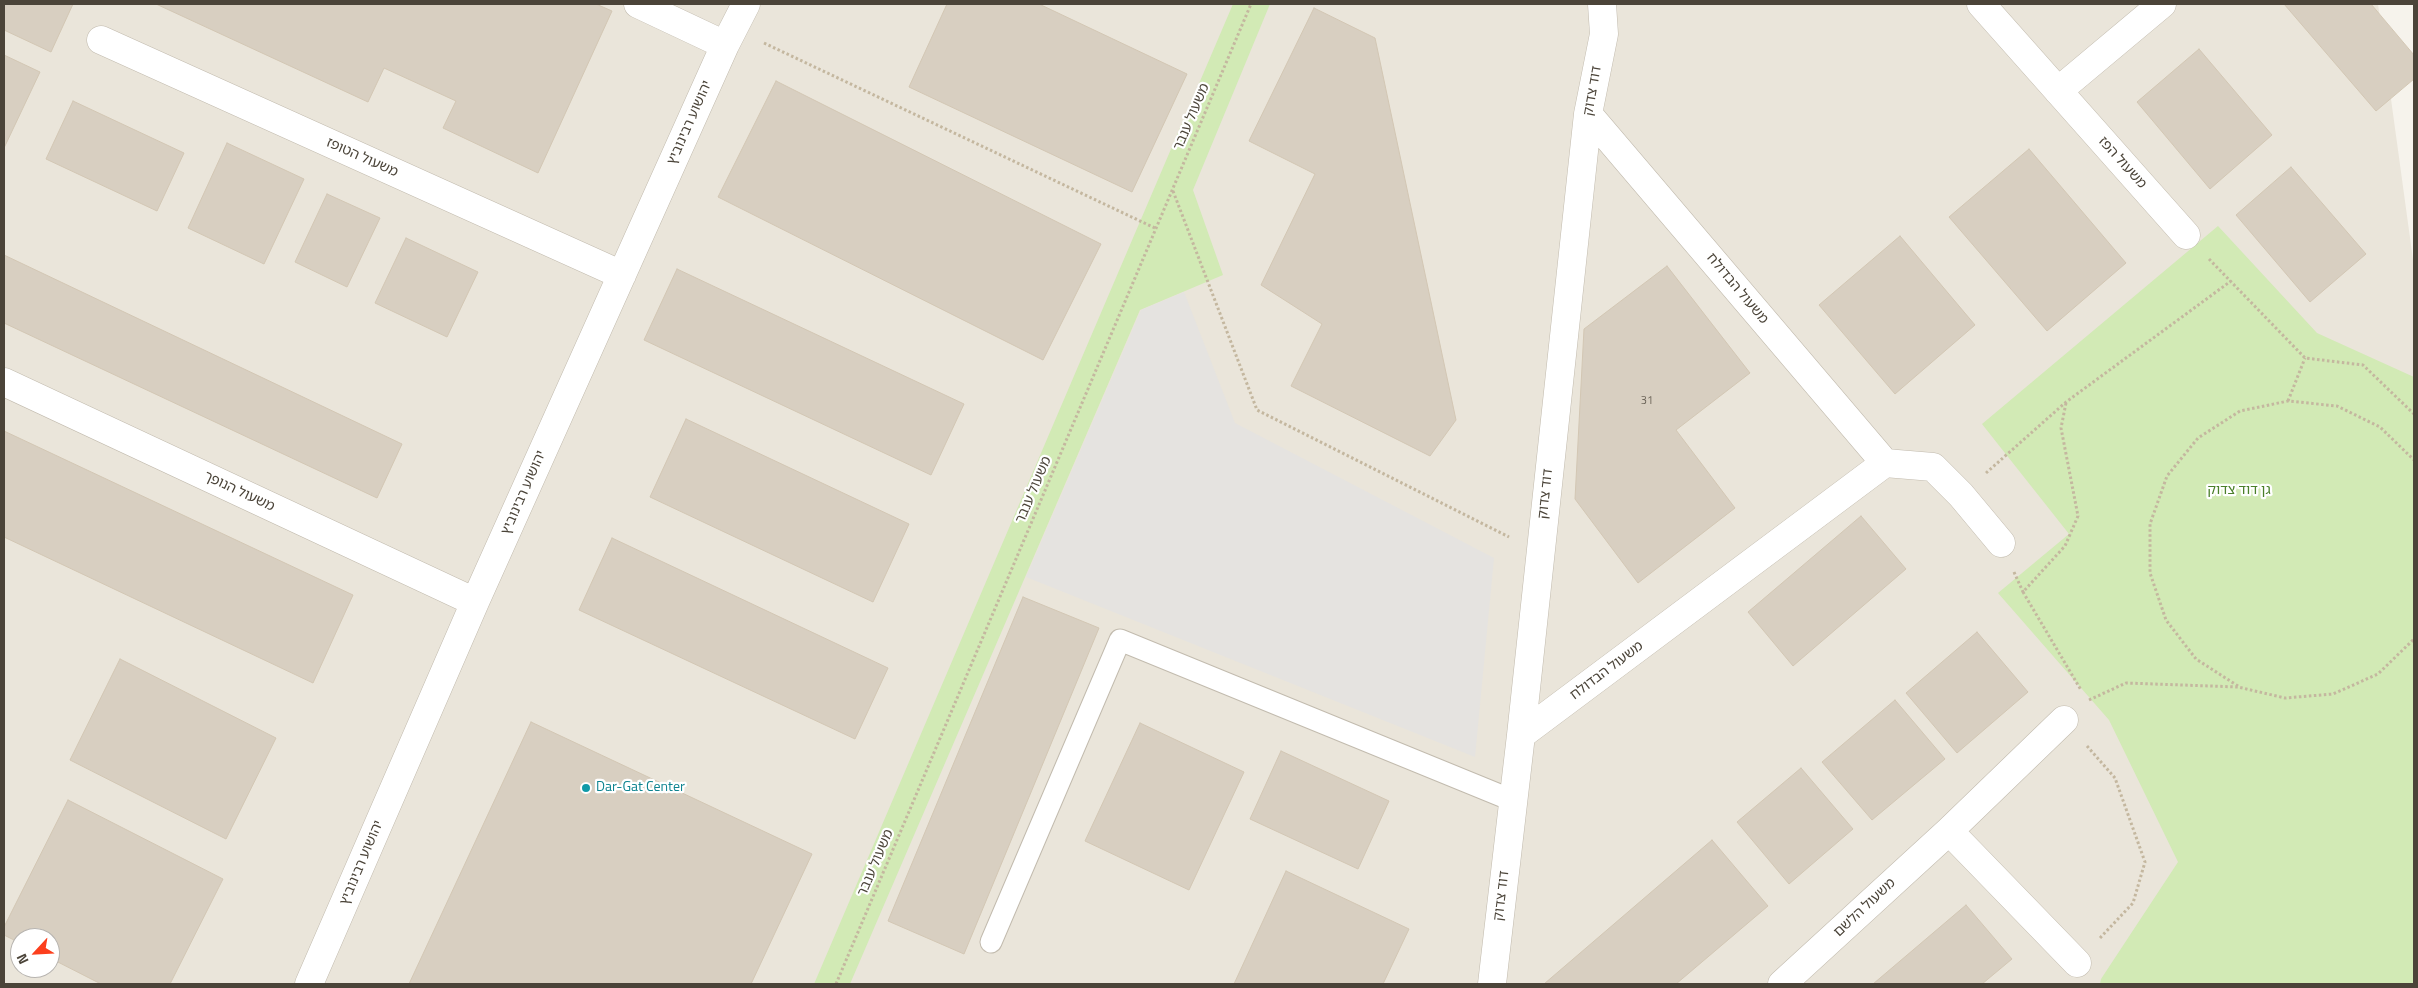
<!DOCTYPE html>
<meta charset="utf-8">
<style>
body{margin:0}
#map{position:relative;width:2418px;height:988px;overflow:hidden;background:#f6f3ec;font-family:"Titillium Web",sans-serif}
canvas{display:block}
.frame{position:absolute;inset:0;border:5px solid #4b4439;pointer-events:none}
.north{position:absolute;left:10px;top:928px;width:50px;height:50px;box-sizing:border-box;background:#fff;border:1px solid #b7b4b0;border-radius:50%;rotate:245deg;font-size:14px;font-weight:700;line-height:20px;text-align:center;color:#4b4439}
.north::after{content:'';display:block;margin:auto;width:18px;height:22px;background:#fc3f1d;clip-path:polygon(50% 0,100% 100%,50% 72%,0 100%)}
</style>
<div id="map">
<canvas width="2418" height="988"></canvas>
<div class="frame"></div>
<div class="north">N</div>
</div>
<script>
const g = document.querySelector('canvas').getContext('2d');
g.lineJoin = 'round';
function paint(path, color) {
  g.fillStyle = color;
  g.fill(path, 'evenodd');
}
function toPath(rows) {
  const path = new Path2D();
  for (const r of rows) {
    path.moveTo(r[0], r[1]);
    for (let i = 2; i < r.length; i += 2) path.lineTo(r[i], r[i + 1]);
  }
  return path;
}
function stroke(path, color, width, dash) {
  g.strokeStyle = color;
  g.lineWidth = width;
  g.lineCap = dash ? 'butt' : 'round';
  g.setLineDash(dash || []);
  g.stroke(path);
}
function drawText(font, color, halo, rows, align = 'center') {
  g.font = font + ' "Titillium Web","Noto Sans Hebrew",sans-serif';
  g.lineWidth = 4.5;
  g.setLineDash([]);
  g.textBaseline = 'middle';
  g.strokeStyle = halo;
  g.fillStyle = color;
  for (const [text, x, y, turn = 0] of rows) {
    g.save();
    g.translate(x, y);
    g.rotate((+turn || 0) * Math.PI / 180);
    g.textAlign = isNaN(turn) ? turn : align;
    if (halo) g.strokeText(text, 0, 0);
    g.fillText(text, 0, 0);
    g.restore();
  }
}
paint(toPath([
 [4,4,2378,4,2414,267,2414,984,4,984],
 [20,938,50,938,50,968,20,968]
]), '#eae5da');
paint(toPath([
 [1233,4,1270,4,1193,190,1223,275,1140,310,850,984,814,984],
 [2218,226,2317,333,2414,377,2414,984,2100,984,2101,979,2178,862,2109,720,1998,593,2069,534,1982,424]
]), '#d2eab5');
paint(toPath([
 [1184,292,1235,423,1494,558,1475,757,1026,577,1141,310]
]), '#e5e3e0');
const building = toPath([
 [4,4,73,4,51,52,4,30,4,4],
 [156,4,596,4,612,11,538,173,443,128,456,101,384,68,368,102,156,4],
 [947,4,1039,4,1187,74,1132,192,909,87,947,4],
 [2284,4,2371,4,2414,55,2414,79,2376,111,2284,4],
 [1314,8,1375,38,1456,420,1430,456,1291,386,1322,324,1261,285,1315,174,1249,141,1314,8],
 [2199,49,2272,135,2210,189,2137,102,2199,49],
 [4,55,40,72,4,148,4,55],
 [776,81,1101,244,1043,360,718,197,776,81],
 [73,101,184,153,157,211,46,159,73,101],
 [227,143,304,179,264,264,188,228,227,143],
 [2029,149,2126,263,2047,331,1949,217,2029,149],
 [2291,167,2366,254,2310,302,2236,215,2291,167],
 [327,194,380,218,347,287,295,262,327,194],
 [1900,236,1975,325,1895,394,1819,305,1900,236],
 [406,238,478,272,447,337,375,303,406,238],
 [4,255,402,444,377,498,4,323,4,255],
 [1667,266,1750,373,1676,430,1735,508,1638,583,1575,499,1584,329,1667,266],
 [677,269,964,404,931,475,644,340,677,269],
 [686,419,909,524,873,602,650,497,686,419],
 [4,431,353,595,313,683,4,537,4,431],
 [1861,516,1906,569,1793,666,1748,612,1861,516],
 [612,538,888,668,855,739,579,610,612,538],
 [1023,597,1099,628,964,954,888,921,1023,597],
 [1977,632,2028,692,1957,753,1906,693,1977,632],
 [120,659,276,738,226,839,70,760,120,659],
 [1895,700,1945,759,1872,820,1822,762,1895,700],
 [531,722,812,854,751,984,409,984,531,722],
 [1140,723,1244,772,1189,890,1085,841,1140,723],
 [1281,751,1389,801,1358,869,1250,819,1281,751],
 [1801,768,1853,829,1789,884,1737,822,1801,768],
 [68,800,223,879,170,984,101,984,50,958,50,938,20,938,20,943,4,935,4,927,68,800],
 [1712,840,1768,906,1676,984,1544,984,1712,840],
 [1286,871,1409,929,1383,984,1234,984,1286,871],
 [1966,905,2012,959,1982,984,1873,984,1966,905]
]);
paint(building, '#d8cfc1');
stroke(building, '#d3c7b4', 1);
const lane = toPath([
 [991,942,1120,640,1514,801]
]);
const street = toPath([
 [638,4,725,45],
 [1981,4,2186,235],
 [101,40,622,275],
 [2058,91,2162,4],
 [1588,114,1885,463],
 [4,382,475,602],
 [1521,735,1885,463,1933,467,1961,495,2001,543],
 [1949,831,2077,963],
 [309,984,475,602,725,45,746,4],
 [1492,984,1521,735,1588,114,1604,34,1602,4],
 [1782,984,1949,831,2064,720]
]);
stroke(lane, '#c2bbae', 23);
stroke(street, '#c2bbae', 29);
stroke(toPath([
 [764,43,1157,229],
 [1173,191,1257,410,1509,537],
 [2209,259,2305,358,2363,365,2414,414],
 [2288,401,2305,358],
 [2066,403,2061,428,2078,516,2065,546,2023,592,2081,690],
 [1986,473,2066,402,2231,281],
 [2014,572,2023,592],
 [2238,686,2196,659,2166,620,2150,573,2150,524,2167,476,2198,438,2240,411,2288,401,2337,406,2380,427,2414,460],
 [2089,700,2126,683,2238,687,2285,698,2333,694,2378,674,2414,639],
 [2087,746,2115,778,2145,862,2133,903,2100,938],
 [836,984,1251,4]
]), '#c4b79f', 3, [2.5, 2.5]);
stroke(lane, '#fff', 21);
stroke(street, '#fff', 28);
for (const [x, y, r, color] of [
 [586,788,5,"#0f9aa8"]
]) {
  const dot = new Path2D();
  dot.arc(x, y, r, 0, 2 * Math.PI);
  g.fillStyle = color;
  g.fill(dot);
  stroke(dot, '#fff', 2);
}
drawText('11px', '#6e675b', null, [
 ["31",1647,401]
]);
drawText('14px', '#4b4439', '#fff', [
 ["דוד צדוק",1593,91,-80],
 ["משעול ענבר",1192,117,-67],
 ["יהושוע רבינוביץ",690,123,-66],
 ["משעול הטופז",362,158,24],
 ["משעול הפז",2122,163,48],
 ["משעול הבדולח",1737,289,50],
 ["משעול ענבר",1034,490,-67],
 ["משעול הנופך",239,492,25],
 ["יהושוע רבינוביץ",524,493,-66],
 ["דוד צדוק",1546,494,-84],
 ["משעול הבדולח",1607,671,-37],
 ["יהושוע רבינוביץ",362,863,-67],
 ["משעול ענבר",876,863,-67],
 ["דוד צדוק",1502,896,-83],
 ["משעול הלשם",1865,908,-43]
]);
drawText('14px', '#4a7f2a', '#fff', [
 ["גן דוד צדוק",2239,491]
]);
drawText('14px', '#0d838f', '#fff', [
 ["Dar-Gat Center",596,788]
], 'left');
</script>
